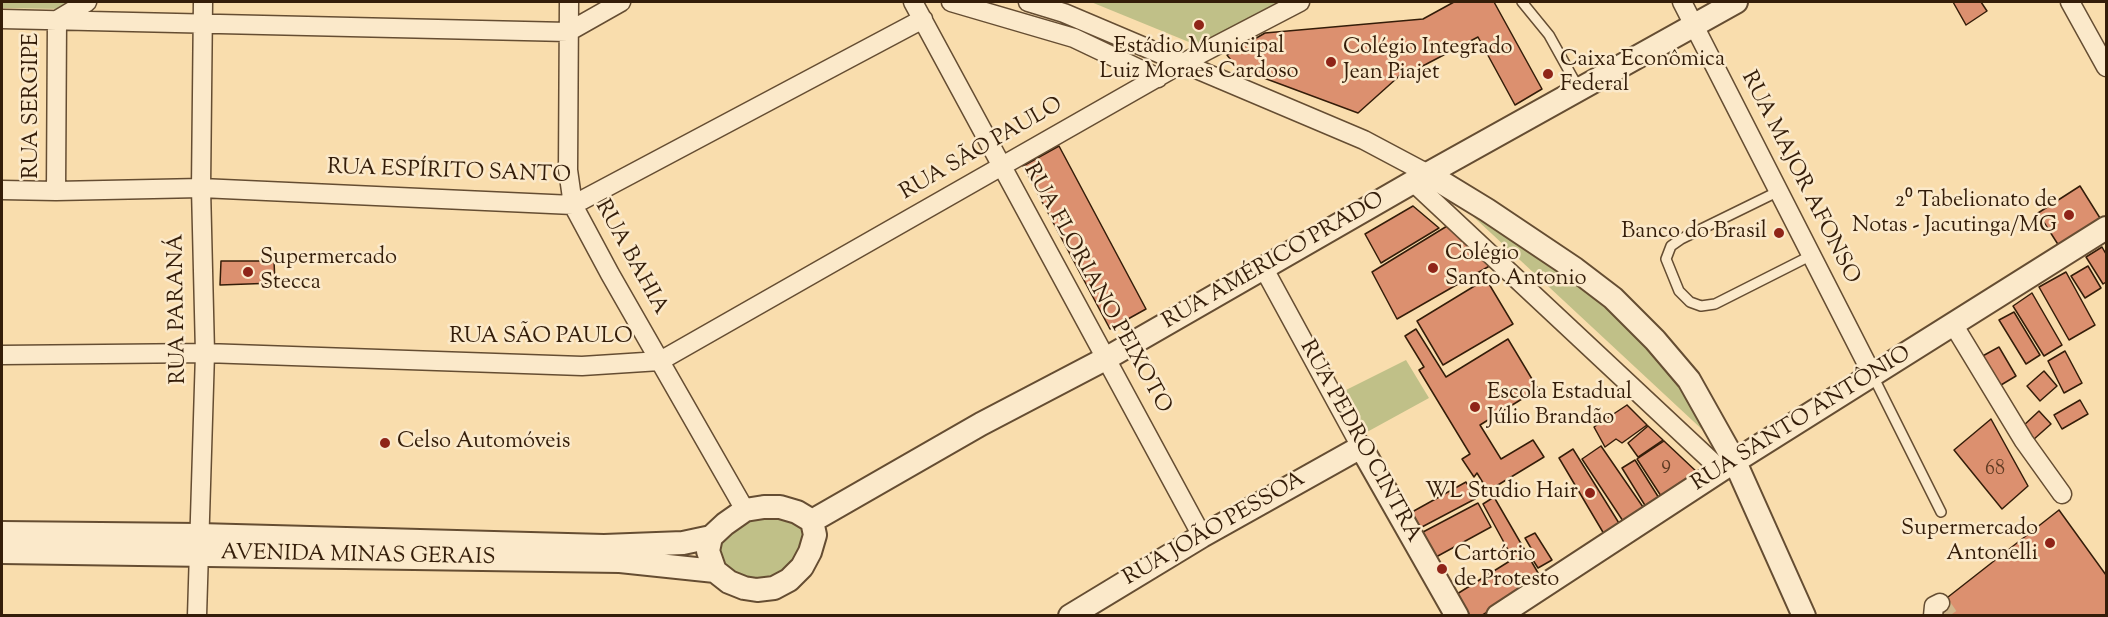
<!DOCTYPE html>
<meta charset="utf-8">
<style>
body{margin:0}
#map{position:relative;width:2108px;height:617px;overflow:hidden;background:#f9ddad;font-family:"Sorts Mill Goudy",serif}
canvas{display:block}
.frame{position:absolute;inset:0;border:3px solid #341d09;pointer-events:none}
</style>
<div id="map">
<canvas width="2108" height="617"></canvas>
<div class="frame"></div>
</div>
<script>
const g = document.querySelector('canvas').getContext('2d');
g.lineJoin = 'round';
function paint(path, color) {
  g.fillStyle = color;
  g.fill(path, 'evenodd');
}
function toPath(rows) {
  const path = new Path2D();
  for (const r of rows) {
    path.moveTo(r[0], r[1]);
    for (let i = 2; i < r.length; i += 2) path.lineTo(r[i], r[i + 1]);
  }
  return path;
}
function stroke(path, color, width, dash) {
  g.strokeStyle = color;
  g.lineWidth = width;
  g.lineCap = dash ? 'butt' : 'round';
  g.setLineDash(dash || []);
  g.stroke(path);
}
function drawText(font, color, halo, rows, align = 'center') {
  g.font = font + ' "Sorts Mill Goudy",serif';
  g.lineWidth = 5;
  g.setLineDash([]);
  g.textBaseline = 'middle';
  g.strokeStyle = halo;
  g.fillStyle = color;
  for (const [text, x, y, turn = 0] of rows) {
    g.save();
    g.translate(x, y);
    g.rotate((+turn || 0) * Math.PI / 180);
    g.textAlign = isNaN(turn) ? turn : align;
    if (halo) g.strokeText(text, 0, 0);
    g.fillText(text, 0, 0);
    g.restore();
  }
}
paint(toPath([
 [2,2,76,2,65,9,2,8],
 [1091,2,1294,2,1206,49],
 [1435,181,1664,344,1707,434],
 [1406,360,1429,398,1367,432,1344,391],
 [779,514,802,528,806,534,792,570,748,584,719,564,718,545,725,536,757,516]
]), '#c0c088');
const building = toPath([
 [1454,2,1494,2,1542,89,1515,105,1478,37,1417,69,1406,70,1358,113,1237,68,1227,55,1265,33,1423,19,1454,2],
 [1953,2,1981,2,1987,11,1966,25,1953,2],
 [1059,146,1146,309,1110,329,1023,166,1059,146],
 [2080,186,2100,218,2059,246,2038,213,2080,186],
 [1413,206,1439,228,1381,263,1365,234,1413,206],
 [1452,223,1493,264,1397,319,1372,272,1452,223],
 [2102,247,2106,254,2106,282,2103,284,2086,257,2102,247],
 [221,261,274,261,275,283,220,285,221,261],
 [2088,266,2101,288,2085,298,2071,276,2088,266],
 [2066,272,2095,325,2069,340,2039,287,2066,272],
 [1486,279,1513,324,1443,365,1417,321,1486,279],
 [2032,293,2062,345,2044,356,2013,306,2032,293],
 [2014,312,2040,355,2026,364,1999,320,2014,312],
 [1416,329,1446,377,1508,339,1538,389,1480,425,1501,459,1533,440,1544,457,1488,491,1477,473,1474,477,1462,459,1470,454,1419,370,1424,367,1405,336,1416,329],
 [1999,347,2016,376,1996,388,1979,358,1999,347],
 [2065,351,2082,383,2064,393,2048,361,2065,351],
 [2044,371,2057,386,2040,401,2027,386,2044,371],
 [2080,400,2088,414,2062,429,2054,415,2080,400],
 [1627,405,1647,425,1622,443,1616,439,1605,447,1594,427,1627,405],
 [2039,411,2051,424,2033,440,2022,427,2039,411],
 [1991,419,2028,486,2002,509,1954,450,1991,419],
 [1648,426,1663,440,1638,457,1628,443,1648,426],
 [1664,441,1698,473,1661,496,1637,459,1664,441],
 [1601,446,1643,507,1623,521,1582,459,1601,446],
 [1573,449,1622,528,1607,539,1559,458,1573,449],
 [1635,460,1659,498,1646,507,1622,468,1635,460],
 [1466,482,1475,499,1420,528,1412,512,1466,482],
 [1494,497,1541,578,1481,616,1470,616,1457,594,1513,559,1483,504,1494,497],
 [1478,503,1491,527,1436,557,1423,532,1478,503],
 [2059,510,2106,575,2106,616,1933,616,1934,608,2059,510],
 [1535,533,1552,560,1538,568,1531,557,1535,555,1525,538,1535,533]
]);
paint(building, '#dc906f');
stroke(building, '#341d09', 1.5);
stroke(toPath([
 [1940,603,1949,616]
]), '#d2b78c', 18, [18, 9]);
const service = toPath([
 [1522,2,1549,35,1579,89],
 [1779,191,1681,239,1671,246,1666,259,1679,291,1690,302,1701,306,1715,304,1812,255],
 [1873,376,1941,512]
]);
const minor = toPath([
 [569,2,568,170,573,205,610,274,745,510],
 [913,2,1202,536],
 [951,2,1074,38,1158,78],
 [1028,2,1064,13,1364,140,1428,174],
 [1682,2,1873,376],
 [2070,2,2106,67],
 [2,19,568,32,621,2],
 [57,20,87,2],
 [1413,182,1721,470],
 [2,190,56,191,201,188,573,205,923,19],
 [56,191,57,20],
 [1263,267,1361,447],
 [1953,324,2024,441,2062,494],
 [2,355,205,353,582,366,660,361,1181,64,1300,2],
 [197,616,205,353,201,188,203,2],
 [1933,616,1934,606,1940,603]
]);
const tertiary = toPath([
 [1428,174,1487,210,1575,269,1613,298,1655,340,1689,380,1735,462,1804,616],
 [764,507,780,507,797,512,812,521,815,535,810,552,802,567,789,580,774,588,757,590,744,588,729,582,715,571,708,551,711,537,725,524,745,510,764,507],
 [812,521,981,424,1107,358,1413,182,1736,2],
 [2,533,199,535,604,546,683,543,711,537],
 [2,552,620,561,715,571],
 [1070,616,1202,536,1361,447,1457,616],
 [1498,616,1721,470,2106,228]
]);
stroke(service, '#654d32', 12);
stroke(minor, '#654d32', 21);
stroke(tertiary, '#654d32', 26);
stroke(service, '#fbe9ca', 9);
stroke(minor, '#fbe9ca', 18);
stroke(tertiary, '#fbe9ca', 22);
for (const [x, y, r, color] of [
 [1199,25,6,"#8f2418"],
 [1331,62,6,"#8f2418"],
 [1548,74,6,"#8f2418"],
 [2069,215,6,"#8f2418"],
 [1779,233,6,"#8f2418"],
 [1433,268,6,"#8f2418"],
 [248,272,6,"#8f2418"],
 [1475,407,6,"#8f2418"],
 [385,443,6,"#8f2418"],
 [1590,493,6,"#8f2418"],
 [2050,543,6,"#8f2418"],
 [1442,569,6,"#8f2418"]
]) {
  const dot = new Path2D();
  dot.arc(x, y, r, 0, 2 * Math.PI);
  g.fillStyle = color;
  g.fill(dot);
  stroke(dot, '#fbe9ca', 2);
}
drawText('20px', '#5e3a22', null, [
 ["9",1666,466],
 ["68",1995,471]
]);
drawText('22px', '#341d09', '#fbe9ca', [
 ["Estádio Municipal",1199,48,"center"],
 ["Luiz Moraes Cardoso",1199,73,"center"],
 ["Colégio Integrado",1343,49],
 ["Jean Piajet",1343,74],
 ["Caixa Econômica",1560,61],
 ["Federal",1560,86],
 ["2⁰ Tabelionato de",2057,202,"right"],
 ["Notas - Jacutinga/MG",2057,227,"right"],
 ["Banco do Brasil",1767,233,"right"],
 ["Colégio",1445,255],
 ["Santo Antonio",1445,280],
 ["Supermercado",260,259],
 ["Stecca",260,284],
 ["Escola Estadual",1487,394],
 ["Júlio Brandão",1487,419],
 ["Celso Automóveis",397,443],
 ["WL Studio Hair",1578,493,"right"],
 ["Supermercado",2038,530,"right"],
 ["Antonelli",2038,555,"right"],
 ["Cartório",1454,556],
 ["de Protesto",1454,581]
], 'left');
drawText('22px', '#341d09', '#fbe9ca', [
 ["RUA SERGIPE",33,106,-90],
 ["RUA SÃO PAULO",982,150,-30],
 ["RUA ESPÍRITO SANTO",449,173,2],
 ["RUA MAJOR AFONSO",1799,178,63],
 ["RUA BAHIA",630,258,61],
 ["RUA AMÉRICO PRADO",1274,262,-30],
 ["RUA FLORIANO PEIXOTO",1096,289,61],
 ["RUA PARANÁ",179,309,-91],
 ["RUA SÃO PAULO",541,338],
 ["RUA SANTO ANTÔNIO",1802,420,-32],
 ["RUA PEDRO CINTRA",1359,442,61],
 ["RUA JOÃO PESSOA",1215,530,-30],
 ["AVENIDA MINAS GERAIS",358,557,1]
]);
</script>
